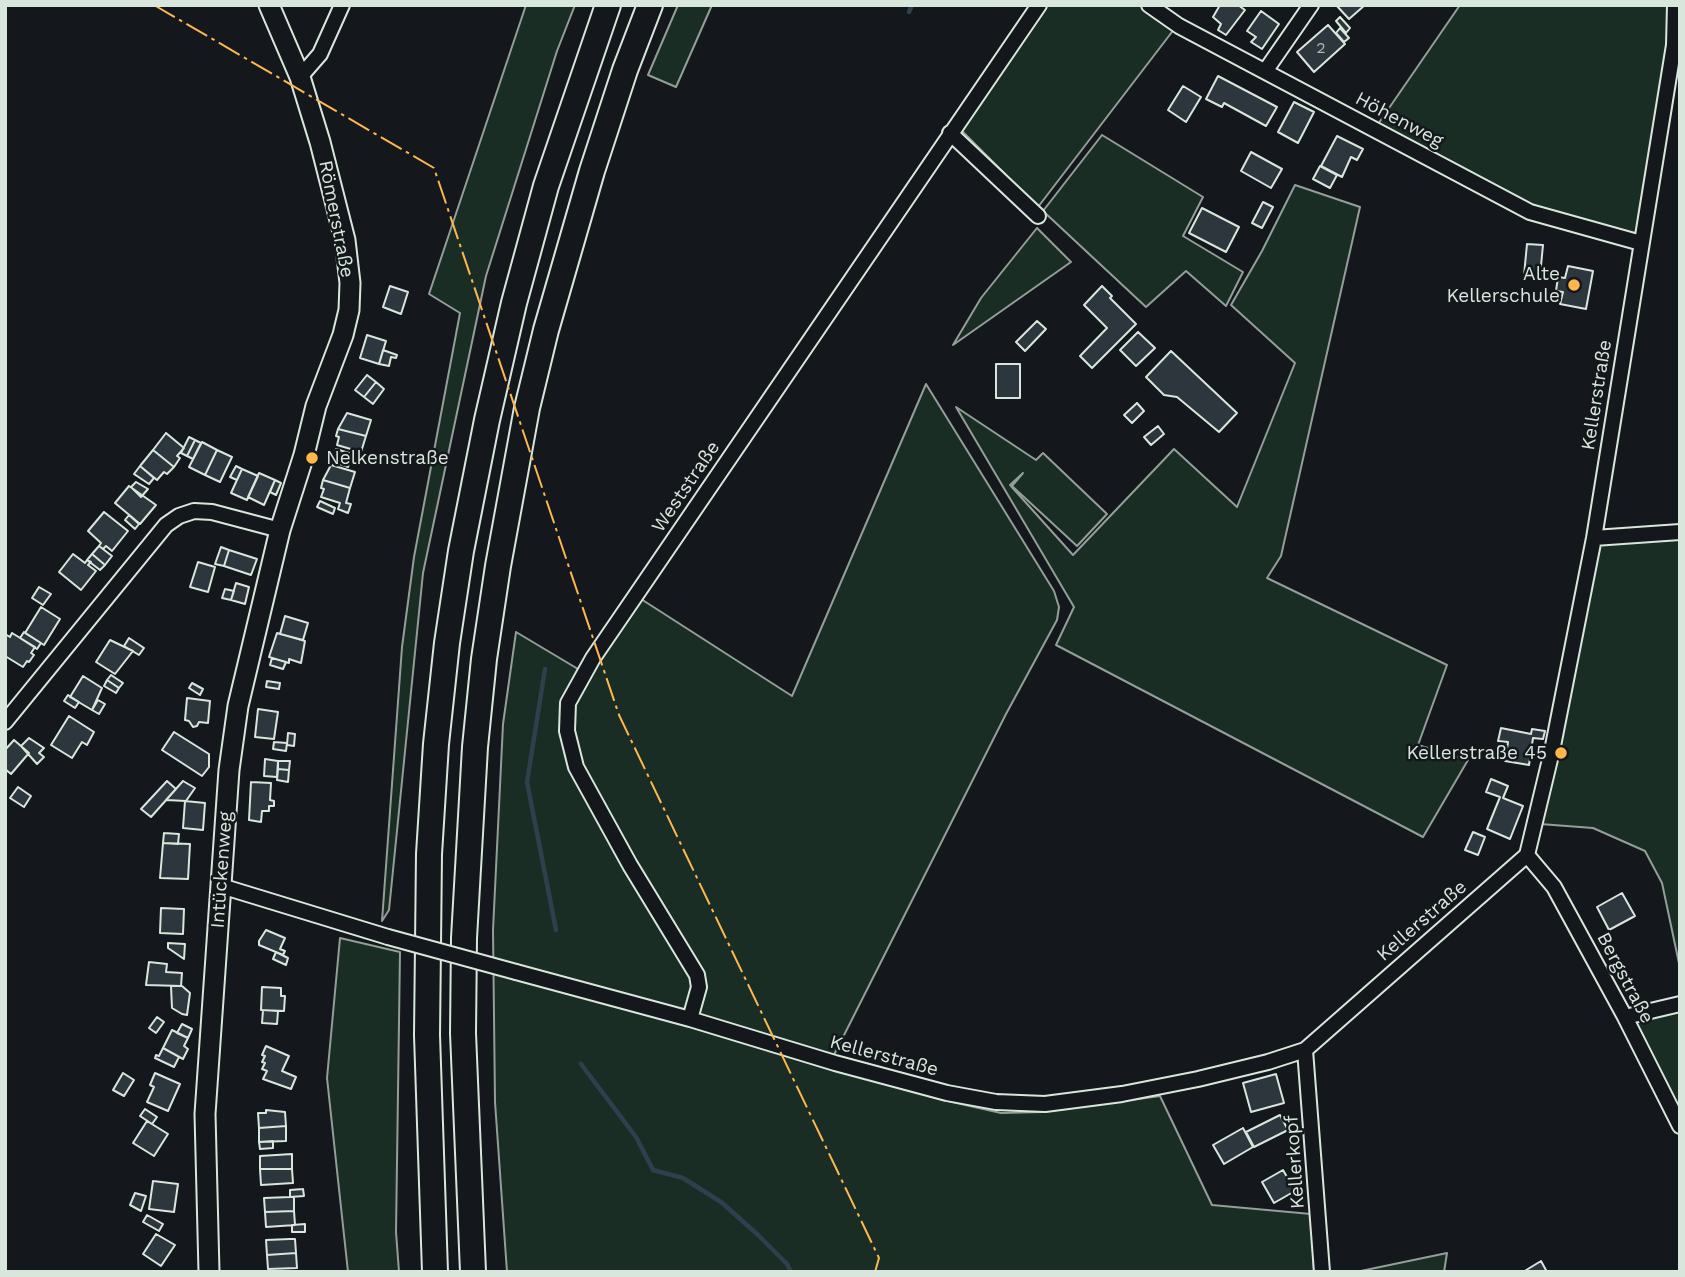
<!DOCTYPE html>
<meta charset="utf-8">
<style>
body{margin:0}
#map{position:relative;width:1685px;height:1277px;overflow:hidden;background:#14181c;font-family:"Work Sans",sans-serif}
canvas{display:block}
.frame{position:absolute;inset:0;border:7px solid #d8e6dc;pointer-events:none}
</style>
<div id="map">
<canvas width="1685" height="1277"></canvas>
<div class="frame"></div>
</div>
<script>
const g = document.querySelector('canvas').getContext('2d');
g.lineJoin = 'round';
function paint(path, color) {
  g.fillStyle = color;
  g.fill(path, 'evenodd');
}
function toPath(rows) {
  const path = new Path2D();
  for (const r of rows) {
    path.moveTo(r[0], r[1]);
    for (let i = 2; i < r.length; i += 2) path.lineTo(r[i], r[i + 1]);
  }
  return path;
}
function stroke(path, color, width, dash) {
  g.strokeStyle = color;
  g.lineWidth = width;
  g.lineCap = dash ? 'butt' : 'round';
  g.setLineDash(dash || []);
  g.stroke(path);
}
function drawText(font, color, halo, rows, align = 'center') {
  g.font = font + ' "Work Sans",sans-serif';
  g.lineWidth = 5;
  g.setLineDash([]);
  g.textBaseline = 'middle';
  g.strokeStyle = halo;
  g.fillStyle = color;
  for (const [text, x, y, turn = 0] of rows) {
    g.save();
    g.translate(x, y);
    g.rotate((+turn || 0) * Math.PI / 180);
    g.textAlign = isNaN(turn) ? turn : align;
    if (halo) g.strokeText(text, 0, 0);
    g.fillText(text, 0, 0);
    g.restore();
  }
}
const green = toPath([
 [526,5,575,5,557,51,486,276,423,573,389,910,382,921,402,647,414,557,460,313,429,294,526,5],
 [678,5,712,5,676,87,648,75,678,5],
 [1046,5,1142,5,1175,28,1038,207,960,129,1046,5],
 [1460,5,1672,5,1671,43,1639,238,1531,208,1376,127,1460,5],
 [1102,135,1203,197,1183,236,1243,272,1226,306,1186,271,1146,307,1043,211,1102,135],
 [1295,185,1360,207,1281,556,1267,578,1447,665,1418,745,1468,760,1423,837,1056,645,1074,607,956,407,1036,460,1043,453,1107,514,1077,546,1012,486,1023,473,1010,485,1073,555,1174,449,1237,507,1295,363,1231,305,1262,251,1295,185],
 [1037,228,1071,262,953,345,981,298,1037,228],
 [926,384,1054,591,1059,607,1057,620,1006,714,834,1055,694,1016,704,980,635,864,581,765,572,731,574,705,580,689,641,599,792,696,926,384],
 [1680,535,1680,968,1662,883,1645,851,1593,828,1540,824,1599,541,1680,535],
 [516,632,578,669,564,701,562,735,693,975,695,986,686,1022,943,1100,1001,1113,1042,1112,1160,1096,1212,1205,1311,1214,1314,1272,507,1272,495,1102,493,930,503,724,516,632],
 [340,938,400,952,396,1232,399,1272,348,1272,327,1078,340,938],
 [1680,1008,1680,1115,1631,1019,1680,1008],
 [1447,1253,1444,1272,1356,1272,1447,1253]
]);
paint(green, '#1a2d24');
stroke(green, '#939e99', 2);
stroke(toPath([
 [909,12,912,5],
 [545,669,527,782,556,930],
 [581,1064,636,1137,653,1170,683,1178,721,1202,757,1234,787,1264,791,1272]
]), '#2f3f4d', 4.5);
const building = toPath([
 [1220,5,1238,5,1245,10,1226,35,1218,30,1221,24,1213,17,1220,5],
 [1336,5,1365,5,1349,19,1336,5],
 [1261,11,1279,24,1262,49,1251,42,1256,37,1247,31,1261,11],
 [1340,17,1350,28,1346,33,1336,21,1340,17],
 [1328,25,1345,44,1314,72,1297,52,1328,25],
 [1340,28,1349,38,1344,42,1336,33,1340,28],
 [1218,76,1277,107,1266,126,1224,103,1222,107,1206,99,1218,76],
 [1183,86,1201,97,1186,122,1168,110,1183,86],
 [1294,102,1314,112,1298,143,1278,132,1294,102],
 [1337,136,1363,149,1357,160,1351,157,1342,177,1321,166,1337,136],
 [1251,152,1282,169,1271,188,1241,171,1251,152],
 [1320,166,1337,175,1330,188,1313,179,1320,166],
 [1263,202,1273,207,1262,228,1252,223,1263,202],
 [1202,208,1239,227,1226,252,1189,233,1202,208],
 [1527,244,1543,245,1540,276,1524,275,1527,244],
 [1568,266,1593,271,1586,309,1560,304,1563,292,1556,291,1558,277,1565,278,1568,266],
 [390,286,408,292,401,314,383,307,390,286],
 [1102,286,1112,296,1110,298,1136,324,1092,368,1080,356,1107,328,1084,305,1102,286],
 [1037,321,1046,329,1025,351,1016,342,1037,321],
 [1138,332,1155,348,1136,366,1120,350,1138,332],
 [367,335,386,341,379,364,360,358,367,335],
 [383,350,397,355,396,358,391,357,389,366,379,364,383,350],
 [1171,351,1237,413,1219,432,1177,397,1164,395,1146,377,1171,351],
 [996,364,1020,364,1020,398,996,398,996,364],
 [367,375,376,382,364,397,355,390,367,375],
 [376,382,384,389,373,404,364,397,376,382],
 [1137,403,1144,411,1132,423,1124,415,1137,403],
 [347,413,371,420,366,436,338,429,347,413],
 [1158,426,1164,434,1151,445,1144,437,1158,426],
 [338,429,366,436,361,452,337,445,339,437,336,436,338,429],
 [166,433,184,448,177,456,180,458,174,467,153,450,166,433],
 [189,437,195,440,187,456,181,453,189,437],
 [195,440,201,443,193,459,187,456,195,440],
 [202,442,217,450,205,475,189,467,202,442],
 [336,449,349,453,347,459,334,455,336,449],
 [153,450,174,467,167,474,164,472,157,480,140,466,153,450],
 [217,450,232,457,220,482,205,475,217,450],
 [334,455,350,460,348,467,332,461,334,455],
 [331,465,355,472,350,488,323,480,331,465],
 [140,466,154,478,149,484,134,474,140,466],
 [236,466,242,469,237,480,230,477,236,466],
 [242,469,258,476,247,500,231,493,242,469],
 [259,473,275,480,264,505,248,497,259,473],
 [275,480,281,483,276,495,270,492,275,480],
 [323,480,350,488,346,503,351,504,348,513,338,509,340,503,321,497,324,489,321,488,323,480],
 [136,482,148,489,141,497,131,487,136,482],
 [129,486,156,505,140,524,115,503,129,486],
 [320,501,335,508,333,514,317,507,320,501],
 [104,512,128,531,112,551,106,546,103,549,99,546,101,543,88,531,104,512],
 [129,515,139,524,135,529,125,520,129,515],
 [99,546,112,556,105,565,92,554,99,546],
 [221,547,229,550,224,566,215,564,221,547],
 [229,550,257,559,251,575,224,566,229,550],
 [73,554,85,563,87,560,91,562,88,565,96,571,81,590,59,572,73,554],
 [92,554,105,565,100,570,87,560,92,554],
 [198,562,215,567,208,592,190,587,198,562],
 [236,583,249,587,245,604,231,600,236,583],
 [39,587,51,594,43,605,32,598,39,587],
 [225,589,234,591,231,600,222,598,225,589],
 [41,607,60,619,44,645,25,633,41,607],
 [285,616,308,623,303,640,280,634,285,616],
 [24,632,41,643,37,649,20,638,24,632],
 [12,633,35,647,31,653,34,655,29,662,27,661,23,667,5,656,5,634,10,637,12,633],
 [277,633,305,641,301,663,289,659,289,663,269,657,277,633],
 [129,638,144,648,139,655,124,646,129,638],
 [110,640,133,651,115,674,96,662,110,640],
 [272,658,286,662,283,669,270,665,272,658],
 [111,675,123,683,119,688,107,680,111,675],
 [83,676,102,688,92,710,70,697,83,676],
 [107,680,119,688,116,693,104,686,107,680],
 [267,681,280,683,279,689,266,687,267,681],
 [192,683,203,689,200,695,189,688,192,683],
 [68,695,79,702,75,708,64,701,68,695],
 [187,698,210,701,208,723,199,722,197,726,193,727,189,721,185,720,187,698],
 [98,700,105,704,99,714,92,710,98,700],
 [258,709,278,712,274,739,255,737,258,709],
 [69,716,94,732,87,745,82,742,72,758,51,745,69,716],
 [1501,728,1531,734,1532,729,1545,731,1543,739,1533,738,1529,765,1505,761,1508,742,1498,741,1501,728],
 [174,732,209,754,209,767,202,776,162,750,174,732],
 [288,733,295,734,294,746,287,745,288,733],
 [29,738,44,748,39,753,44,757,37,764,21,746,29,738],
 [14,740,29,753,11,774,5,769,5,750,14,740],
 [274,742,287,743,286,751,273,749,274,742],
 [265,759,278,761,277,777,264,776,265,759],
 [278,761,290,761,289,770,278,769,278,761],
 [278,769,289,770,288,782,277,780,278,769],
 [1491,779,1508,786,1503,798,1523,806,1510,839,1487,829,1500,797,1486,792,1491,779],
 [167,781,176,789,151,817,141,809,167,781],
 [183,781,195,788,186,801,166,800,183,781],
 [251,782,271,783,270,800,274,801,274,806,269,806,269,811,262,811,261,822,249,820,251,782],
 [18,787,31,796,24,807,10,798,18,787],
 [185,801,205,803,203,830,183,828,185,801],
 [1473,832,1485,837,1478,855,1465,850,1473,832],
 [164,833,179,834,178,844,163,843,164,833],
 [163,843,190,844,188,879,160,878,163,843],
 [1622,893,1635,916,1609,930,1597,907,1622,893],
 [161,908,184,909,183,934,160,933,161,908],
 [266,930,285,938,280,949,285,951,283,955,259,945,259,941,266,930],
 [168,943,185,944,184,959,168,948,168,943],
 [276,952,288,958,286,965,273,959,276,952],
 [149,962,167,964,166,972,182,973,181,986,146,985,149,962],
 [171,986,182,986,190,993,187,1015,182,1014,172,1008,171,986],
 [262,987,281,988,281,996,285,996,284,1011,261,1010,262,987],
 [263,1010,278,1011,277,1024,262,1023,263,1010],
 [157,1017,164,1022,156,1033,149,1028,157,1017],
 [182,1024,192,1029,188,1038,177,1033,182,1024],
 [172,1030,188,1038,184,1046,188,1049,183,1059,163,1048,172,1030],
 [266,1046,289,1056,282,1071,296,1077,291,1089,263,1079,267,1071,262,1069,265,1063,262,1062,265,1056,262,1055,266,1046],
 [163,1048,179,1057,174,1067,155,1058,156,1055,159,1056,163,1048],
 [123,1073,134,1080,124,1096,113,1090,123,1073],
 [155,1073,180,1084,168,1111,147,1102,154,1087,150,1085,155,1073],
 [1276,1074,1284,1103,1251,1112,1243,1083,1276,1074],
 [145,1109,157,1117,152,1124,140,1116,145,1109],
 [266,1110,285,1112,286,1126,259,1128,258,1113,266,1113,266,1110],
 [1280,1115,1288,1130,1254,1147,1246,1132,1280,1115],
 [147,1121,168,1134,154,1156,133,1143,147,1121],
 [286,1126,286,1141,259,1142,259,1128,286,1126],
 [1243,1128,1253,1147,1224,1164,1213,1145,1243,1128],
 [273,1141,273,1148,260,1149,259,1142,273,1141],
 [292,1154,292,1169,260,1169,260,1156,292,1154],
 [260,1169,292,1169,293,1183,261,1185,260,1169],
 [1283,1170,1295,1191,1274,1203,1262,1182,1283,1170],
 [153,1181,178,1184,174,1212,149,1209,153,1181],
 [303,1189,304,1196,290,1197,290,1190,303,1189],
 [135,1193,146,1196,141,1211,130,1205,135,1193],
 [290,1197,294,1197,294,1211,265,1212,264,1198,290,1197],
 [294,1211,295,1225,266,1227,265,1212,294,1211],
 [147,1215,163,1224,159,1231,143,1222,147,1215],
 [305,1224,305,1232,292,1232,292,1225,305,1224],
 [156,1234,175,1245,161,1266,143,1254,156,1234],
 [290,1239,295,1239,296,1253,267,1255,266,1240,290,1239],
 [296,1253,297,1268,268,1269,267,1255,296,1253],
 [1541,1261,1547,1272,1523,1272,1541,1261]
]);
paint(building, '#2c363c');
stroke(building, '#d8e6dc', 2);
const street = toPath([
 [1149,5,1179,26,1530,212,1641,243],
 [1266,70,1311,5],
 [300,77,320,54,342,5],
 [950,133,1038,216],
 [1594,538,1680,532],
 [5,722,166,525,179,516,194,511,212,512,280,530],
 [1527,855,1554,887,1625,1017,1680,1126],
 [221,886,388,937],
 [516,972,690,1019,835,1063,947,1093,996,1102,1045,1104,1122,1094,1198,1079,1268,1062,1305,1050,1527,855,1552,751,1594,538,1674,45,1675,5],
 [1625,1017,1680,1004],
 [690,1019,699,987,697,975,630,865,576,767,567,731,568,703,593,658,1039,5],
 [1305,1050,1322,1272]
]);
const secondary = toPath([
 [209,1272,205,1114,229,770,238,706,280,530,304,455,316,406,343,335,349,310,350,283,345,240,320,142,300,77,269,5]
]);
const highway = toPath([
 [435,1272,427,1035,429,854,436,744,447,643,461,551,487,420,514,303,546,186,608,5],
 [473,1272,463,1033,464,938,475,747,484,659,498,566,527,408,546,330,592,171,625,70,650,5]
]);
stroke(street, '#d8e6dc', 18);
stroke(secondary, '#d8e6dc', 23);
stroke(highway, '#d8e6dc', 28);
stroke(street, '#14181c', 14);
stroke(secondary, '#14181c', 19);
stroke(highway, '#14181c', 24);
const streetBridge = toPath([
 [388,937,516,972]
]);
stroke(streetBridge, '#d8e6dc', 18, []);
stroke(streetBridge, '#14181c', 14);
stroke(toPath([
 [154,5,434,168,619,715,879,1258,875,1272]
]), '#ffb74d', 2, [24, 5, 3.5, 5]);
for (const [x, y, r, color] of [
 [1574,285,7,"#ffb74d"],
 [312,458,7,"#ffb74d"],
 [1561,753,7,"#ffb74d"]
]) {
  const dot = new Path2D();
  dot.arc(x, y, r, 0, 2 * Math.PI);
  g.fillStyle = color;
  g.fill(dot);
  stroke(dot, '#14181c', 2.5);
}
drawText('16px', '#adbab4', null, [
 ["2",1321,48]
]);
drawText('19px', '#d8e6dc', '#14181c', [
 ["Höhenweg",1399,120,28],
 ["Römerstraße",336,219,79],
 ["Kellerstraße",1597,395,-81],
 ["Weststraße",686,487,-56],
 ["Intückenweg",222,870,-86],
 ["Kellerstraße",1422,921,-41],
 ["Bergstraße",1625,978,62],
 ["Kellerstraße",884,1056,15],
 ["Kellerkopf",1295,1162,-94]
]);
drawText('19px', '#d8e6dc', '#14181c', [
 ["Alte",1560,274],
 ["Kellerschule",1560,296],
 ["Nelkenstraße",326,458,"left"],
 ["Kellerstraße 45",1547,753]
], 'right');
</script>
